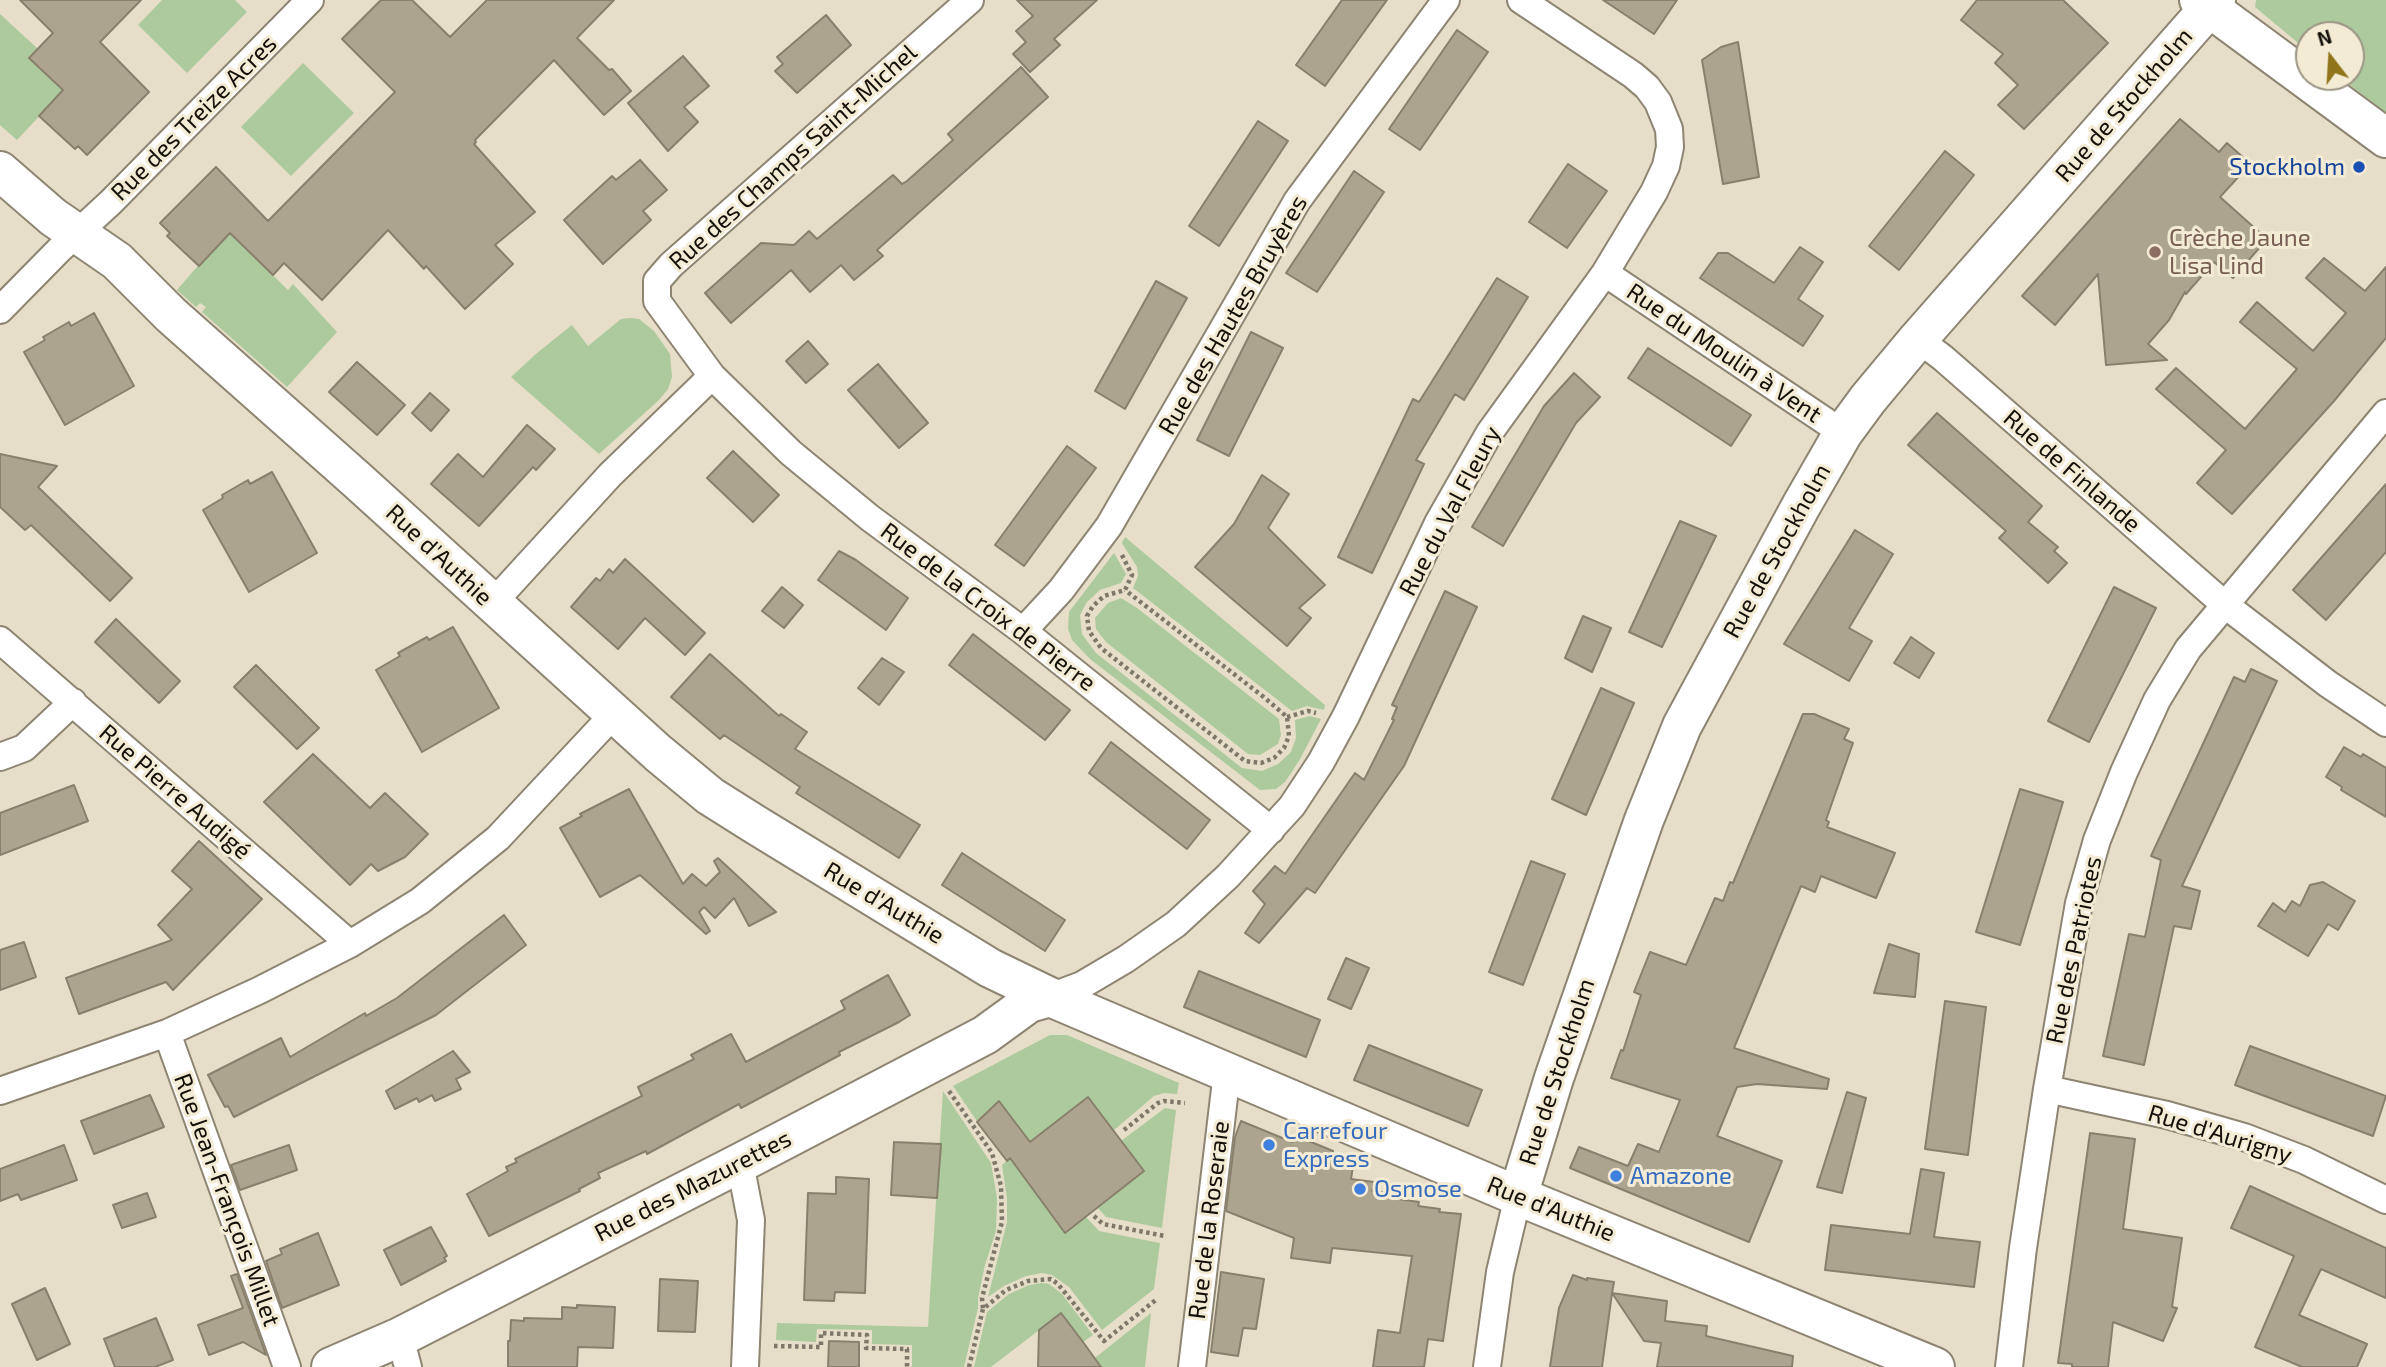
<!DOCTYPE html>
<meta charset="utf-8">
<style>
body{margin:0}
#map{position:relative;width:2386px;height:1367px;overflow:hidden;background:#e6dec8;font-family:"Exo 2",sans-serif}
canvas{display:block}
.north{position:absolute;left:2295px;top:21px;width:70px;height:70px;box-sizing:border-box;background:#f4ebd5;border:2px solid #9a9484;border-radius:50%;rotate:343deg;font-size:19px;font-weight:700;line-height:28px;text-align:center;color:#14110a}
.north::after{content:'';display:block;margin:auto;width:24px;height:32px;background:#91751b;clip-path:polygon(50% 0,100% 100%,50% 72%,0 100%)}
</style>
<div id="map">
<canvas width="2386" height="1367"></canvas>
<div class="north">N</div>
</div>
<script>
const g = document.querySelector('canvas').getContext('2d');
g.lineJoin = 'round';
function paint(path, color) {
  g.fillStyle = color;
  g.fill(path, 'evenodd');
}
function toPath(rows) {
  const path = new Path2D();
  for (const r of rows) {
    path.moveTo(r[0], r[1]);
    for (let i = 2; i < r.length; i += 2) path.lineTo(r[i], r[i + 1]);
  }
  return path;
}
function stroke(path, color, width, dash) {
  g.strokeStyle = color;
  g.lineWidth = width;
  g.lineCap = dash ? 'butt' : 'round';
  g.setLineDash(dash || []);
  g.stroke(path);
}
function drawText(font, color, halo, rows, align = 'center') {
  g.font = font + ' "Exo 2",sans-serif';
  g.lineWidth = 6;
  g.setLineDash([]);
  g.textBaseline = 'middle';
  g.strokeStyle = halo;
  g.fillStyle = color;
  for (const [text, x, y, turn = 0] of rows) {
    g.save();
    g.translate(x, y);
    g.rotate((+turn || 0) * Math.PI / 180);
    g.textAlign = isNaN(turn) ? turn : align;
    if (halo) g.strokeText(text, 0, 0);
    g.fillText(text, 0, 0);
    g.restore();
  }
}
paint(toPath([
 [162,0,235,0,247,12,187,73,138,25],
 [2256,0,2386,0,2386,113,2340,77,2351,77,2351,35,2309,35,2309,52,2255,7],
 [0,14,38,49,29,58,64,90,17,140,0,125],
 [303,63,354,113,291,176,241,127],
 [228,231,288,290,293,284,337,332,287,387,202,312,206,307,200,303,196,307,177,290],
 [630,318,639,319,654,331,670,354,672,377,668,389,658,401,599,454,511,377,537,353,572,325,588,346,621,319],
 [1125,537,1325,705,1324,710,1307,706,1292,711,1133,588,1138,576,1137,567,1122,543],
 [1114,553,1126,574,1121,583,1100,590,1087,602,1080,615,1082,634,1096,653,1242,768,1262,771,1278,764,1291,752,1296,738,1295,720,1310,716,1321,719,1299,761,1285,782,1276,789,1260,790,1090,659,1072,640,1068,629,1069,612],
 [1121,598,1137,608,1279,719,1281,735,1278,744,1260,755,1248,754,1106,642,1096,629,1095,618,1108,603],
 [1050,1035,1067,1035,1179,1083,1177,1094,1164,1093,1154,1096,1113,1131,1087,1098,1030,1142,999,1101,992,1107,997,1114,981,1127,953,1086],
 [943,1091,991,1163,997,1198,996,1231,985,1265,978,1298,978,1308,964,1367,912,1367,912,1345,872,1344,872,1330,817,1329,816,1342,776,1340,777,1323,928,1327],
 [1165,1108,1176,1110,1162,1228,1106,1217,1097,1207,1121,1141],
 [1010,1158,1065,1232,1086,1217,1099,1231,1160,1243,1154,1289,1102,1330,1069,1287,1052,1275,1042,1273,1026,1276,1004,1286,988,1297,1007,1222,1007,1198,1002,1165],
 [1042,1283,1049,1284,1062,1294,1093,1335,1083,1342,1060,1314,991,1367,974,1367,987,1312,1009,1294,1029,1285],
 [1151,1313,1145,1367,1102,1367,1095,1358]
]), '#acca9e');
const building = toPath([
 [20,0,141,0,100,42,149,92,87,155,78,146,75,149,39,116,63,90,29,58,53,33,20,0],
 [381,0,412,0,450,37,487,0,614,0,577,38,609,70,612,69,631,91,604,115,554,60,475,140,476,142,474,144,535,212,495,245,513,264,465,309,426,266,424,269,388,230,322,300,284,263,273,275,230,233,199,266,167,236,170,233,160,223,216,167,268,221,395,92,342,39,381,0],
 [1017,0,1097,0,1054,39,1060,45,1030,72,1013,54,1026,42,1016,31,1033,16,1017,0],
 [1342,0,1387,0,1325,86,1296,65,1342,0],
 [1603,0,1677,0,1654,34,1603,0],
 [1977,0,2063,0,2108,43,2024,129,1998,105,2018,85,1995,63,2003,54,1961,20,1977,0],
 [826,15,851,45,797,93,775,71,783,64,777,57,826,15],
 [1457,30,1488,52,1420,150,1389,129,1457,30],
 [1738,42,1759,177,1723,184,1702,60,1721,47,1738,42],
 [683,56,709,86,684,107,698,122,668,151,628,103,683,56],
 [1021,67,1048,97,877,250,883,256,854,280,841,265,810,292,791,270,731,323,705,293,761,243,794,245,809,231,817,239,893,175,902,184,907,181,953,140,948,134,1021,67],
 [2180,119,2219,152,2227,143,2245,159,2236,169,2242,173,2220,197,2267,239,2233,278,2214,262,2186,294,2185,292,2169,320,2148,344,2167,360,2106,365,2098,274,2055,325,2022,296,2180,119],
 [1258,121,1288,141,1219,246,1189,226,1258,121],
 [1945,151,1974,175,1899,270,1869,246,1945,151],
 [640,160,667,190,643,211,651,220,603,264,564,220,612,176,616,180,640,160],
 [1568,164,1607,191,1567,248,1529,222,1568,164],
 [1354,171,1384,192,1317,292,1286,273,1354,171],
 [1800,247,1823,262,1798,299,1823,316,1803,346,1700,278,1718,253,1728,253,1774,283,1800,247],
 [2324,258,2365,291,2386,267,2386,338,2334,401,2232,514,2197,483,2226,450,2156,389,2176,368,2245,429,2297,369,2240,322,2257,302,2313,351,2346,313,2306,278,2324,258],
 [1497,278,1528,297,1464,400,1455,394,1416,460,1424,464,1372,573,1338,557,1413,399,1419,402,1497,278],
 [1156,281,1187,298,1125,409,1095,391,1156,281],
 [94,313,134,386,65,425,24,352,45,340,43,337,69,322,71,326,94,313],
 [1251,332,1283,348,1229,456,1197,440,1251,332],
 [808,341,828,364,806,383,786,361,808,341],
 [1648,348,1751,415,1731,446,1628,378,1648,348],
 [357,362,405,405,377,435,329,392,357,362],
 [878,364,928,423,899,448,848,390,878,364],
 [1574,373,1600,397,1576,423,1503,546,1472,527,1544,406,1574,373],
 [430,393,449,410,431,431,412,413,430,393],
 [1937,413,2042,506,2028,522,2058,547,2054,551,2067,563,2048,583,1999,538,2006,531,1908,445,1937,413],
 [527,425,555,449,536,470,533,467,479,526,431,484,458,454,483,477,527,425],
 [1067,446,1096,468,1024,566,995,545,1067,446],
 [733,451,779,495,753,522,707,478,733,451],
 [0,454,57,466,38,487,132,578,110,601,31,525,25,530,0,507,0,454],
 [272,472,317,553,249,592,203,510,223,498,222,495,248,480,250,484,272,472],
 [1262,475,1289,494,1268,528,1325,585,1299,608,1311,618,1287,646,1195,567,1234,524,1262,475],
 [2386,484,2386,552,2326,620,2293,590,2386,484],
 [1680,521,1716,536,1662,647,1629,632,1680,521],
 [1855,530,1893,554,1849,628,1872,641,1849,681,1784,644,1855,530],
 [839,551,856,560,908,598,886,630,818,580,839,551],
 [625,559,705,633,685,655,645,618,618,649,571,607,596,578,600,581,609,569,613,573,625,559],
 [782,587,803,605,784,628,762,611,782,587],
 [2114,587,2156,608,2089,742,2048,721,2114,587],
 [1445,591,1477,607,1404,766,1315,893,1307,888,1259,943,1245,933,1265,904,1253,891,1275,866,1285,874,1355,773,1364,780,1394,720,1392,719,1397,707,1392,705,1445,591],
 [1583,616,1611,628,1592,672,1565,658,1583,616],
 [116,619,180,681,159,703,95,642,116,619],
 [453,627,499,708,422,752,376,670,400,656,398,653,427,637,429,640,453,627],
 [973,634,1070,710,1045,740,949,665,973,634],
 [1911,637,1934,653,1919,678,1894,663,1911,637],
 [710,654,779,716,781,714,807,732,795,749,920,825,899,858,796,793,800,787,724,735,720,739,671,697,710,654],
 [882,658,904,672,879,705,858,688,882,658],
 [256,665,319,728,297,749,234,687,256,665],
 [2251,669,2277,681,2182,886,2200,891,2191,929,2174,926,2144,1065,2103,1056,2129,934,2145,937,2161,860,2151,856,2234,677,2245,682,2251,669],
 [1601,688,1634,703,1586,815,1552,799,1601,688],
 [1803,714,1814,714,1849,729,1844,739,1853,743,1826,820,1829,822,1827,827,1895,853,1876,898,1821,876,1815,892,1801,886,1734,1048,1829,1079,1827,1089,1757,1084,1737,1087,1717,1136,1782,1161,1749,1242,1570,1168,1579,1147,1628,1166,1638,1144,1659,1152,1680,1100,1611,1078,1621,1050,1623,1051,1641,995,1634,992,1650,952,1686,965,1715,898,1723,901,1730,882,1733,883,1803,714],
 [1111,742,1210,820,1187,849,1089,773,1111,742],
 [2344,747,2361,757,2363,754,2386,768,2386,817,2341,790,2342,787,2326,777,2344,747],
 [313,754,370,808,385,793,428,834,405,857,378,871,371,864,350,885,264,802,313,754],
 [74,785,88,821,0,855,0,813,74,785],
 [629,789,683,884,692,874,706,886,720,872,714,861,718,858,776,912,749,926,734,898,715,918,704,907,699,912,710,931,706,934,640,875,600,897,560,828,582,816,580,814,629,789],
 [2020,789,2063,802,2020,945,1976,932,2020,789],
 [199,841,262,899,173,990,166,982,79,1014,66,978,172,940,158,925,192,889,172,871,199,841],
 [962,853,1065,920,1045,951,942,885,962,853],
 [1531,861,1565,874,1523,985,1489,972,1531,861],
 [2323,882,2355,901,2338,930,2328,924,2308,956,2258,926,2273,903,2285,912,2292,901,2300,906,2310,885,2323,882],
 [504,915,526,945,436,1015,234,1117,228,1106,225,1107,208,1075,281,1038,290,1057,365,1013,366,1016,397,998,504,915],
 [24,942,36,977,0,990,0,950,24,942],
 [1889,944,1919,954,1915,997,1874,993,1889,944],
 [1346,958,1369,968,1351,1009,1328,999,1346,958],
 [1199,971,1320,1020,1306,1057,1184,1007,1199,971],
 [888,975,910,1015,899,1022,839,1052,840,1055,741,1108,739,1104,647,1154,646,1151,598,1173,600,1178,579,1189,580,1191,489,1236,467,1194,508,1171,506,1167,517,1162,515,1159,642,1096,638,1087,694,1059,691,1055,731,1034,746,1062,845,1009,841,1001,888,975],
 [1945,1001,1986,1007,1968,1155,1925,1149,1945,1001],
 [1369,1045,1482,1090,1468,1126,1354,1080,1369,1045],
 [2250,1046,2386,1096,2373,1136,2235,1085,2250,1046],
 [453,1051,470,1072,456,1079,461,1089,435,1101,432,1095,419,1102,417,1098,395,1109,386,1091,453,1051],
 [1847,1092,1866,1098,1842,1193,1817,1187,1847,1092],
 [150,1095,164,1127,94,1154,81,1121,150,1095],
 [1088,1097,1144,1171,1065,1233,1010,1158,1007,1161,977,1122,999,1101,1030,1142,1088,1097],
 [1241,1121,1292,1142,1294,1135,1333,1151,1331,1159,1353,1166,1351,1179,1374,1182,1372,1191,1399,1195,1398,1199,1419,1202,1418,1206,1440,1209,1439,1212,1461,1214,1443,1341,1428,1339,1424,1367,1373,1367,1378,1330,1400,1333,1412,1256,1332,1248,1330,1263,1291,1258,1294,1238,1226,1211,1235,1137,1241,1121],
 [2090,1133,2135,1139,2123,1229,2182,1238,2172,1307,2177,1308,2163,1341,2113,1322,2108,1367,2072,1367,2072,1364,2058,1363,2090,1133],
 [894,1142,941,1144,937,1198,891,1195,894,1142],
 [64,1145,77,1180,21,1200,18,1194,0,1201,0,1169,64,1145],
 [289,1145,297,1170,240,1190,231,1165,289,1145],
 [1921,1169,1944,1173,1934,1237,1980,1242,1974,1287,1825,1270,1831,1225,1910,1234,1921,1169],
 [836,1177,869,1179,865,1293,835,1292,834,1301,804,1300,808,1193,836,1194,836,1177],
 [2250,1186,2386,1248,2386,1298,2321,1269,2299,1315,2367,1344,2357,1367,2302,1367,2255,1347,2294,1256,2231,1228,2250,1186],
 [147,1193,156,1217,122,1228,113,1205,147,1193],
 [431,1227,447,1256,444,1258,446,1261,401,1285,384,1250,431,1227],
 [318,1233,339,1285,282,1308,266,1261,282,1254,280,1249,318,1233],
 [1221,1272,1264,1279,1256,1329,1243,1328,1238,1356,1211,1352,1221,1272],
 [237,1274,266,1355,243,1342,209,1355,198,1325,243,1308,231,1276,237,1274],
 [1573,1275,1587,1280,1587,1278,1614,1282,1612,1293,1667,1301,1665,1321,1707,1326,1706,1336,1793,1356,1792,1367,1657,1367,1661,1343,1644,1341,1612,1293,1602,1367,1550,1367,1559,1308,1573,1275],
 [660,1279,698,1281,695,1332,658,1331,660,1279],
 [45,1288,70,1344,37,1360,12,1304,45,1288],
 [577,1305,615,1307,613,1348,578,1347,577,1367,508,1367,508,1341,510,1341,511,1320,524,1321,524,1318,562,1319,562,1307,577,1308,577,1305],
 [1061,1313,1083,1342,1101,1367,1038,1367,1039,1330,1061,1313],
 [156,1318,173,1360,155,1367,115,1367,104,1339,156,1318],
 [829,1341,859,1342,859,1367,828,1367,829,1341]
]);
paint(building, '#aca48f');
stroke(building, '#88806c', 2);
const street = toPath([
 [1605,273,1843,433],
 [0,310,60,249,111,202,310,0],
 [1918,339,1943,358,2224,604,2328,684,2386,723],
 [712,376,791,453,870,518,1023,631,1271,830],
 [492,604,610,475,712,376,657,301,657,281,671,265,970,0],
 [1023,631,1061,590,1109,526,1297,201,1446,0],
 [0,640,350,944],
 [0,757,24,748,73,702],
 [1050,997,1082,985,1126,959,1176,924,1228,876,1292,806,1321,762,1346,716,1438,523,1490,432,1605,273,1654,192,1666,166,1670,147,1669,129,1658,102,1647,87,1633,75,1521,0],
 [167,1033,287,1367],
 [2047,1089,2167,1115,2244,1137,2304,1160,2386,1200],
 [0,1091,167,1033,260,990,350,944,420,901,498,838,614,714],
 [740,1163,751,1220,745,1367],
 [400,1337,408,1367],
 [1192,1367,1227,1072],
 [1487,1367,1500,1272,1518,1196],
 [2009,1367,2023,1248,2047,1089,2079,903,2097,840,2124,772,2157,700,2188,649,2386,413]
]);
const secondary = toPath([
 [2199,0,2386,138],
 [0,171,53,217,117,261,171,315,357,480,658,753,710,796,756,825,990,968,1050,997,1518,1196,1935,1367],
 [1518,1196,1554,1078,1644,820,1682,726,1801,506,1843,433,1868,399,1918,339,2216,0],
 [331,1367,400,1337,740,1163,985,1035,1029,1003,1050,997]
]);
stroke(street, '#8d8571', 30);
stroke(secondary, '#8d8571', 42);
stroke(toPath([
 [1122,555,1132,575,1125,590,1104,596,1093,606,1087,616,1089,631,1101,648,1245,761,1261,763,1274,758,1284,748,1289,736,1287,717,1265,698,1125,590],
 [1287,717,1308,711,1316,713],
 [949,1091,992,1153,1001,1186,1002,1222,982,1298,983,1309],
 [1124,1130,1158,1103,1164,1101,1185,1103],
 [1094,1216,1103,1224,1165,1236],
 [774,1346,821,1347,821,1333,867,1335,866,1348,907,1349,907,1367],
 [969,1367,983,1309,1006,1290,1028,1281,1051,1279,1058,1284,1104,1341,1157,1299]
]), '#7d7869', 4.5, [3.5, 3.5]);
stroke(street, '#fff', 26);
stroke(secondary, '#fff', 38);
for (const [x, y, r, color] of [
 [2359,167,7,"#1a4fb4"],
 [2155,252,7,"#8d6e63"],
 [1269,1145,7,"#3f7fe0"],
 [1616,1176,7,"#3f7fe0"],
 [1360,1189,7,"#3f7fe0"]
]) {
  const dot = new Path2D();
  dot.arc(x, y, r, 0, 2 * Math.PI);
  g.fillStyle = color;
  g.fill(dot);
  stroke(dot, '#f4ebd5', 2.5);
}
drawText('24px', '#14110a', '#f4ebd5', [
 ["Rue de Stockholm",2124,105,-49],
 ["Rue des Treize Acres",194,118,-45],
 ["Rue des Champs Saint-Michel",793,157,-42],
 ["Rue des Hautes Bruyères",1233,315,-60],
 ["Rue du Moulin à Vent",1724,353,34],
 ["Rue de Finlande",2072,471,41],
 ["Rue du Val Fleury",1450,511,-62],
 ["Rue de Stockholm",1777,551,-61],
 ["Rue d'Authie",439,555,43],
 ["Rue de la Croix de Pierre",988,607,37],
 ["Rue Pierre Audigé",175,792,41],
 ["Rue d'Authie",884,903,31],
 ["Rue des Patriotes",2074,950,-78],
 ["Rue de Stockholm",1557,1072,-72],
 ["Rue d'Aurigny",2220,1134,17],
 ["Rue des Mazurettes",693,1186,-27],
 ["Rue Jean-François Millet",227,1200,70],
 ["Rue d'Authie",1551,1209,22],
 ["Rue de la Roseraie",1209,1220,-83]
]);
drawText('24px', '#164399', '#f4ebd5', [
 ["Stockholm",2345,167]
], 'right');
drawText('24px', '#785e54', '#f4ebd5', [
 ["Crèche Jaune",2169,238],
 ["Lisa Lind",2169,266]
], 'left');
drawText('24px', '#366cbe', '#f4ebd5', [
 ["Carrefour",1283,1131],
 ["Express",1283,1159],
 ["Amazone",1630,1176],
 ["Osmose",1374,1189]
], 'left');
</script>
